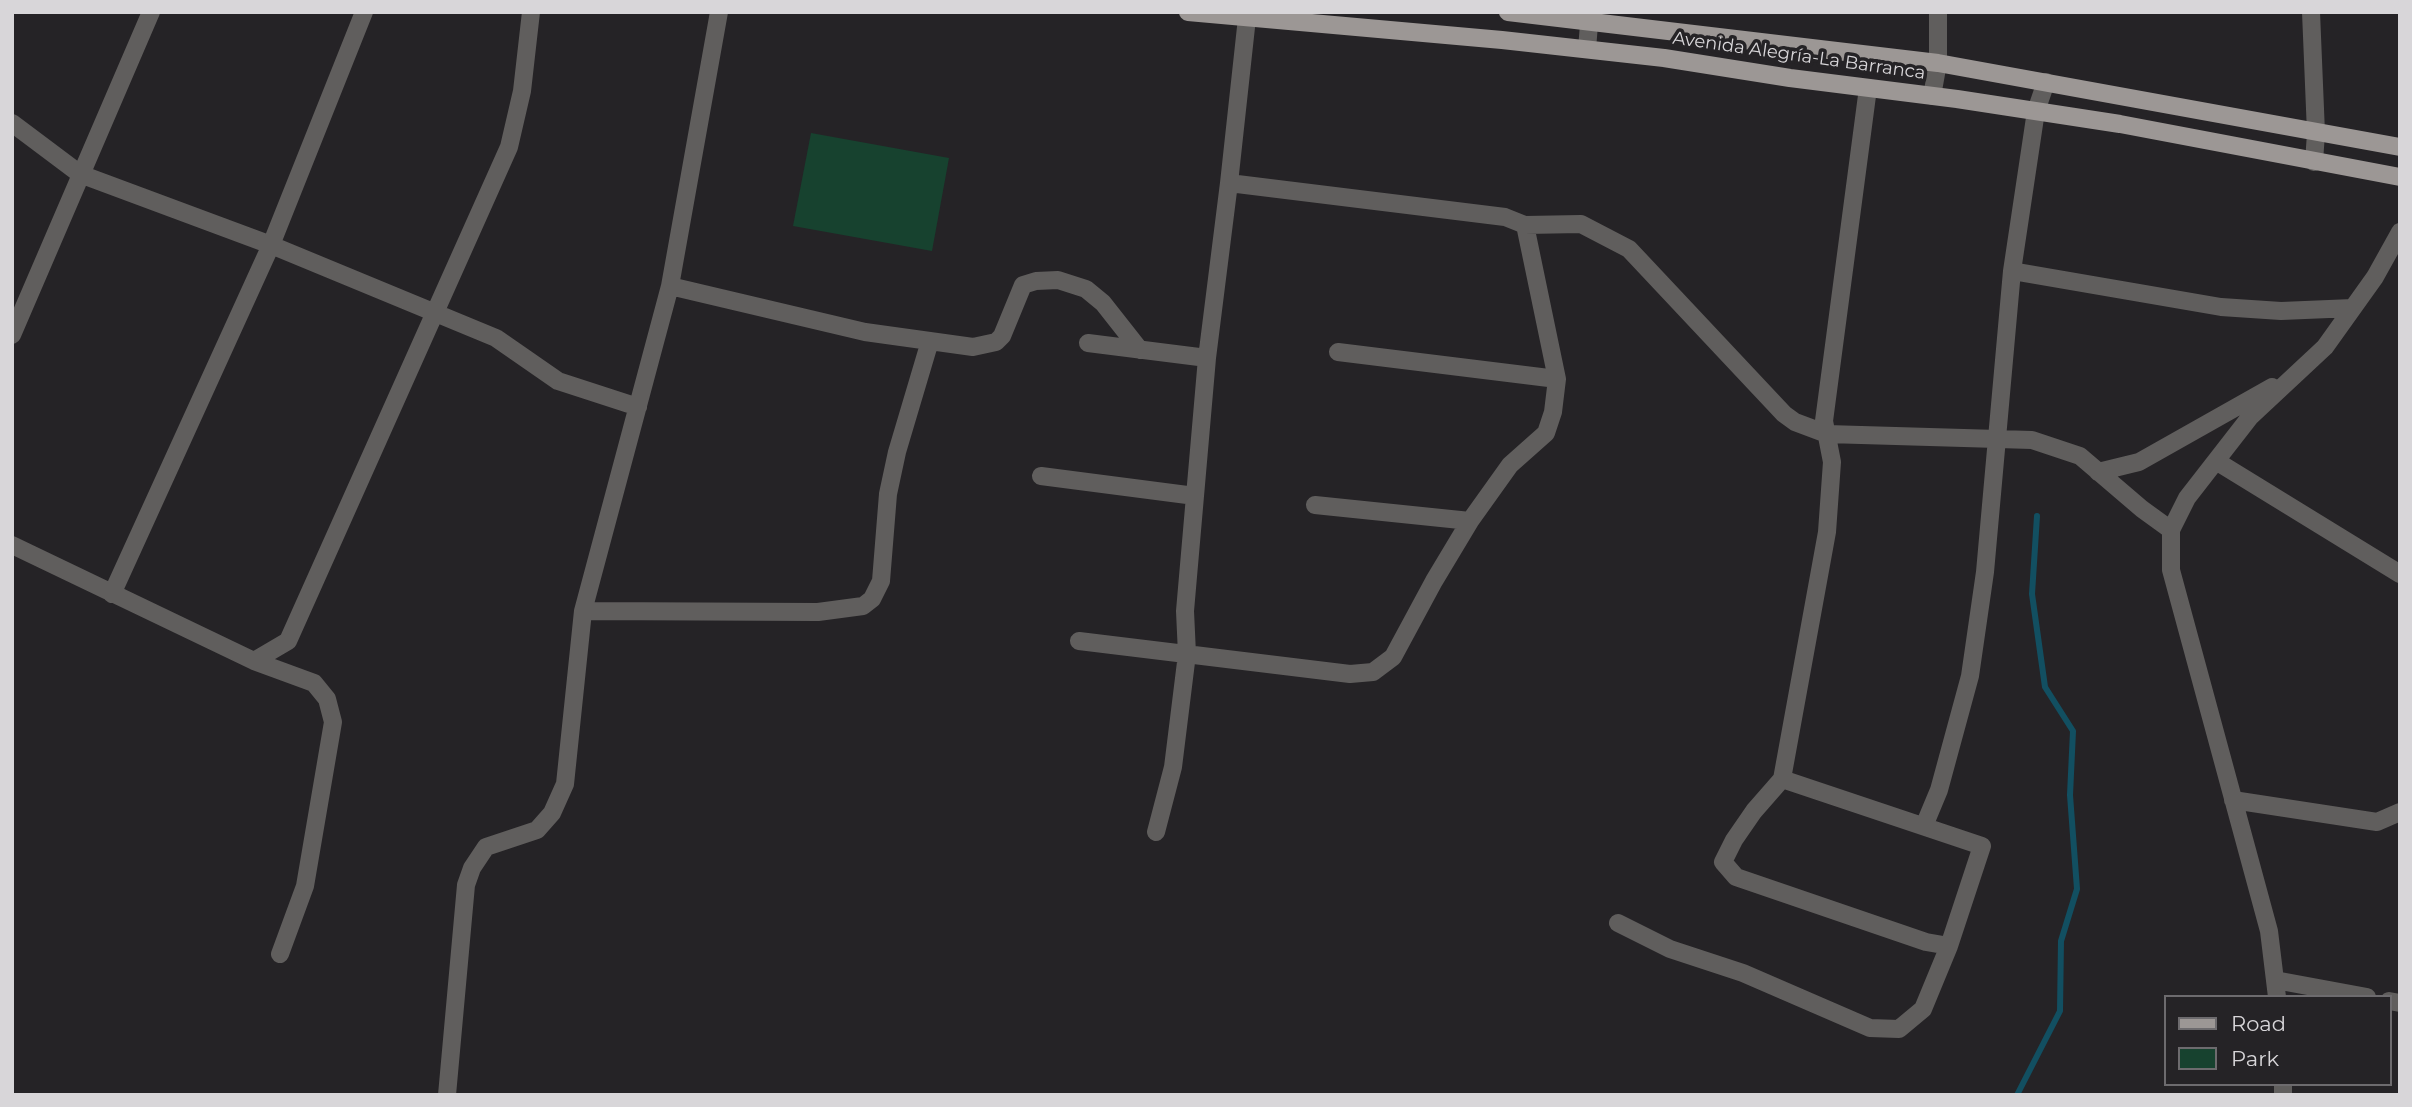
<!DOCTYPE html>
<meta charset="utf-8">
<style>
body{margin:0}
#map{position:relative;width:2412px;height:1107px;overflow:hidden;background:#252326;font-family:Montserrat,sans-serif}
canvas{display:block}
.frame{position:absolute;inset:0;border:14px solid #d8d6d9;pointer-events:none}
.legend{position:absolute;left:2164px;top:995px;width:228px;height:91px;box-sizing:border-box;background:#252326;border:2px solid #6d6b6e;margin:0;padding:9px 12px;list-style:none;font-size:21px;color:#d8d6d9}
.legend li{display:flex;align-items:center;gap:14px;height:35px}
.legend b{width:35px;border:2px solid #6d6b6e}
</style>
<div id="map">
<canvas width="2412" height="1107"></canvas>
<div class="frame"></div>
<ul class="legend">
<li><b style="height:9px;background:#9c9795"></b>Road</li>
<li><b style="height:19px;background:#17422f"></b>Park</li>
</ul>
</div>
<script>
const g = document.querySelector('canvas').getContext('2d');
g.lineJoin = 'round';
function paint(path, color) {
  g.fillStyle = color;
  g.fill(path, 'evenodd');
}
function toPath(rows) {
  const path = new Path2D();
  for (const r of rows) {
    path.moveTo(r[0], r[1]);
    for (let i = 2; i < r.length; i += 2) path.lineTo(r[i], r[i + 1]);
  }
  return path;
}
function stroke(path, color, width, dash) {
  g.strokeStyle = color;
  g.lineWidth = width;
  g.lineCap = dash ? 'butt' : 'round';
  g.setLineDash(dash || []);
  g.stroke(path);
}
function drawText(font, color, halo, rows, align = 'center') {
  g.font = font + ' Montserrat,sans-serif';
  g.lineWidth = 7;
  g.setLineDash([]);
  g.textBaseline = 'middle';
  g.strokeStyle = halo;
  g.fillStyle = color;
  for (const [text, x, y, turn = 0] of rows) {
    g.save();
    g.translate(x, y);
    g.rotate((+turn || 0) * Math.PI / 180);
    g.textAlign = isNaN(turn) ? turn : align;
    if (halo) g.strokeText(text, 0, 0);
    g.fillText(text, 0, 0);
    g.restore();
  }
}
paint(toPath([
 [811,133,949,158,932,251,793,226]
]), '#17422f');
stroke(toPath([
 [2017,1095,2060,1011,2061,941,2077,889,2070,795,2073,731,2045,687,2032,594,2037,516]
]), '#124f61', 6);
stroke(toPath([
 [2311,12,2316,133,2314,162],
 [1587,49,1590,12],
 [1932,96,1938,63,1938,12],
 [12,123,80,174,271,245,496,338,558,381,638,407],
 [1525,225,1581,224,1629,249,1784,414,1795,422,1827,434,2032,440,2080,456,2142,509,2171,530],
 [2012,271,2036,111,2046,82],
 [670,286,865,332,973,347,996,342,1002,336,1023,285,1036,281,1058,280,1086,289,1103,303,1140,350],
 [12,335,151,12],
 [1088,343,1207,358],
 [1338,352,1557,379],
 [2216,461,2400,574],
 [2098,472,2139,462,2272,387],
 [1041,476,1195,496],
 [1315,505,1470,521],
 [12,545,254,661,314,683,327,699,333,722,305,886,280,954],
 [112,594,271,245,364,12],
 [583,611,818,612,863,606,872,599,881,581,888,494,897,452,930,341],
 [1079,641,1350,674,1373,672,1393,657,1434,581,1470,521,1510,465,1546,433,1553,412,1557,379,1525,225,1505,217,1229,183],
 [254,661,288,641,509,147,522,91,531,12],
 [1782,779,1982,846,1949,946],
 [2233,800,2377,822,2400,812],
 [1924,826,1939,790,1970,676,1985,572,2012,271,2221,307,2281,311,2353,308],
 [1156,832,1173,767,1187,654,1185,611,1207,358,1229,183,1247,18],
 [1618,923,1670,949,1743,973,1870,1028,1899,1029,1923,1009,1949,946,1926,942,1736,877,1723,862,1734,840,1754,811,1782,779,1827,532,1832,462,1824,421,1868,88],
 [2275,980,2367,997],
 [2277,997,2269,931,2171,570,2171,530,2187,498,2250,417,2325,347,2375,277,2400,232],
 [2389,1001,2400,1003],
 [2283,1084,2283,1095],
 [447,1095,466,885,472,868,486,847,537,830,552,813,565,784,583,611,670,286,719,12]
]), '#605e5d', 18);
stroke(toPath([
 [1188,12,1502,40,1664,58,1790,78,1957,99,2120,124,2400,177],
 [1508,12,1938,63,2400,147]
]), '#9c9795', 18);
drawText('18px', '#d8d6d9', '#252326', [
 ["Avenida Alegría-La Barranca",1799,56,8]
]);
</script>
